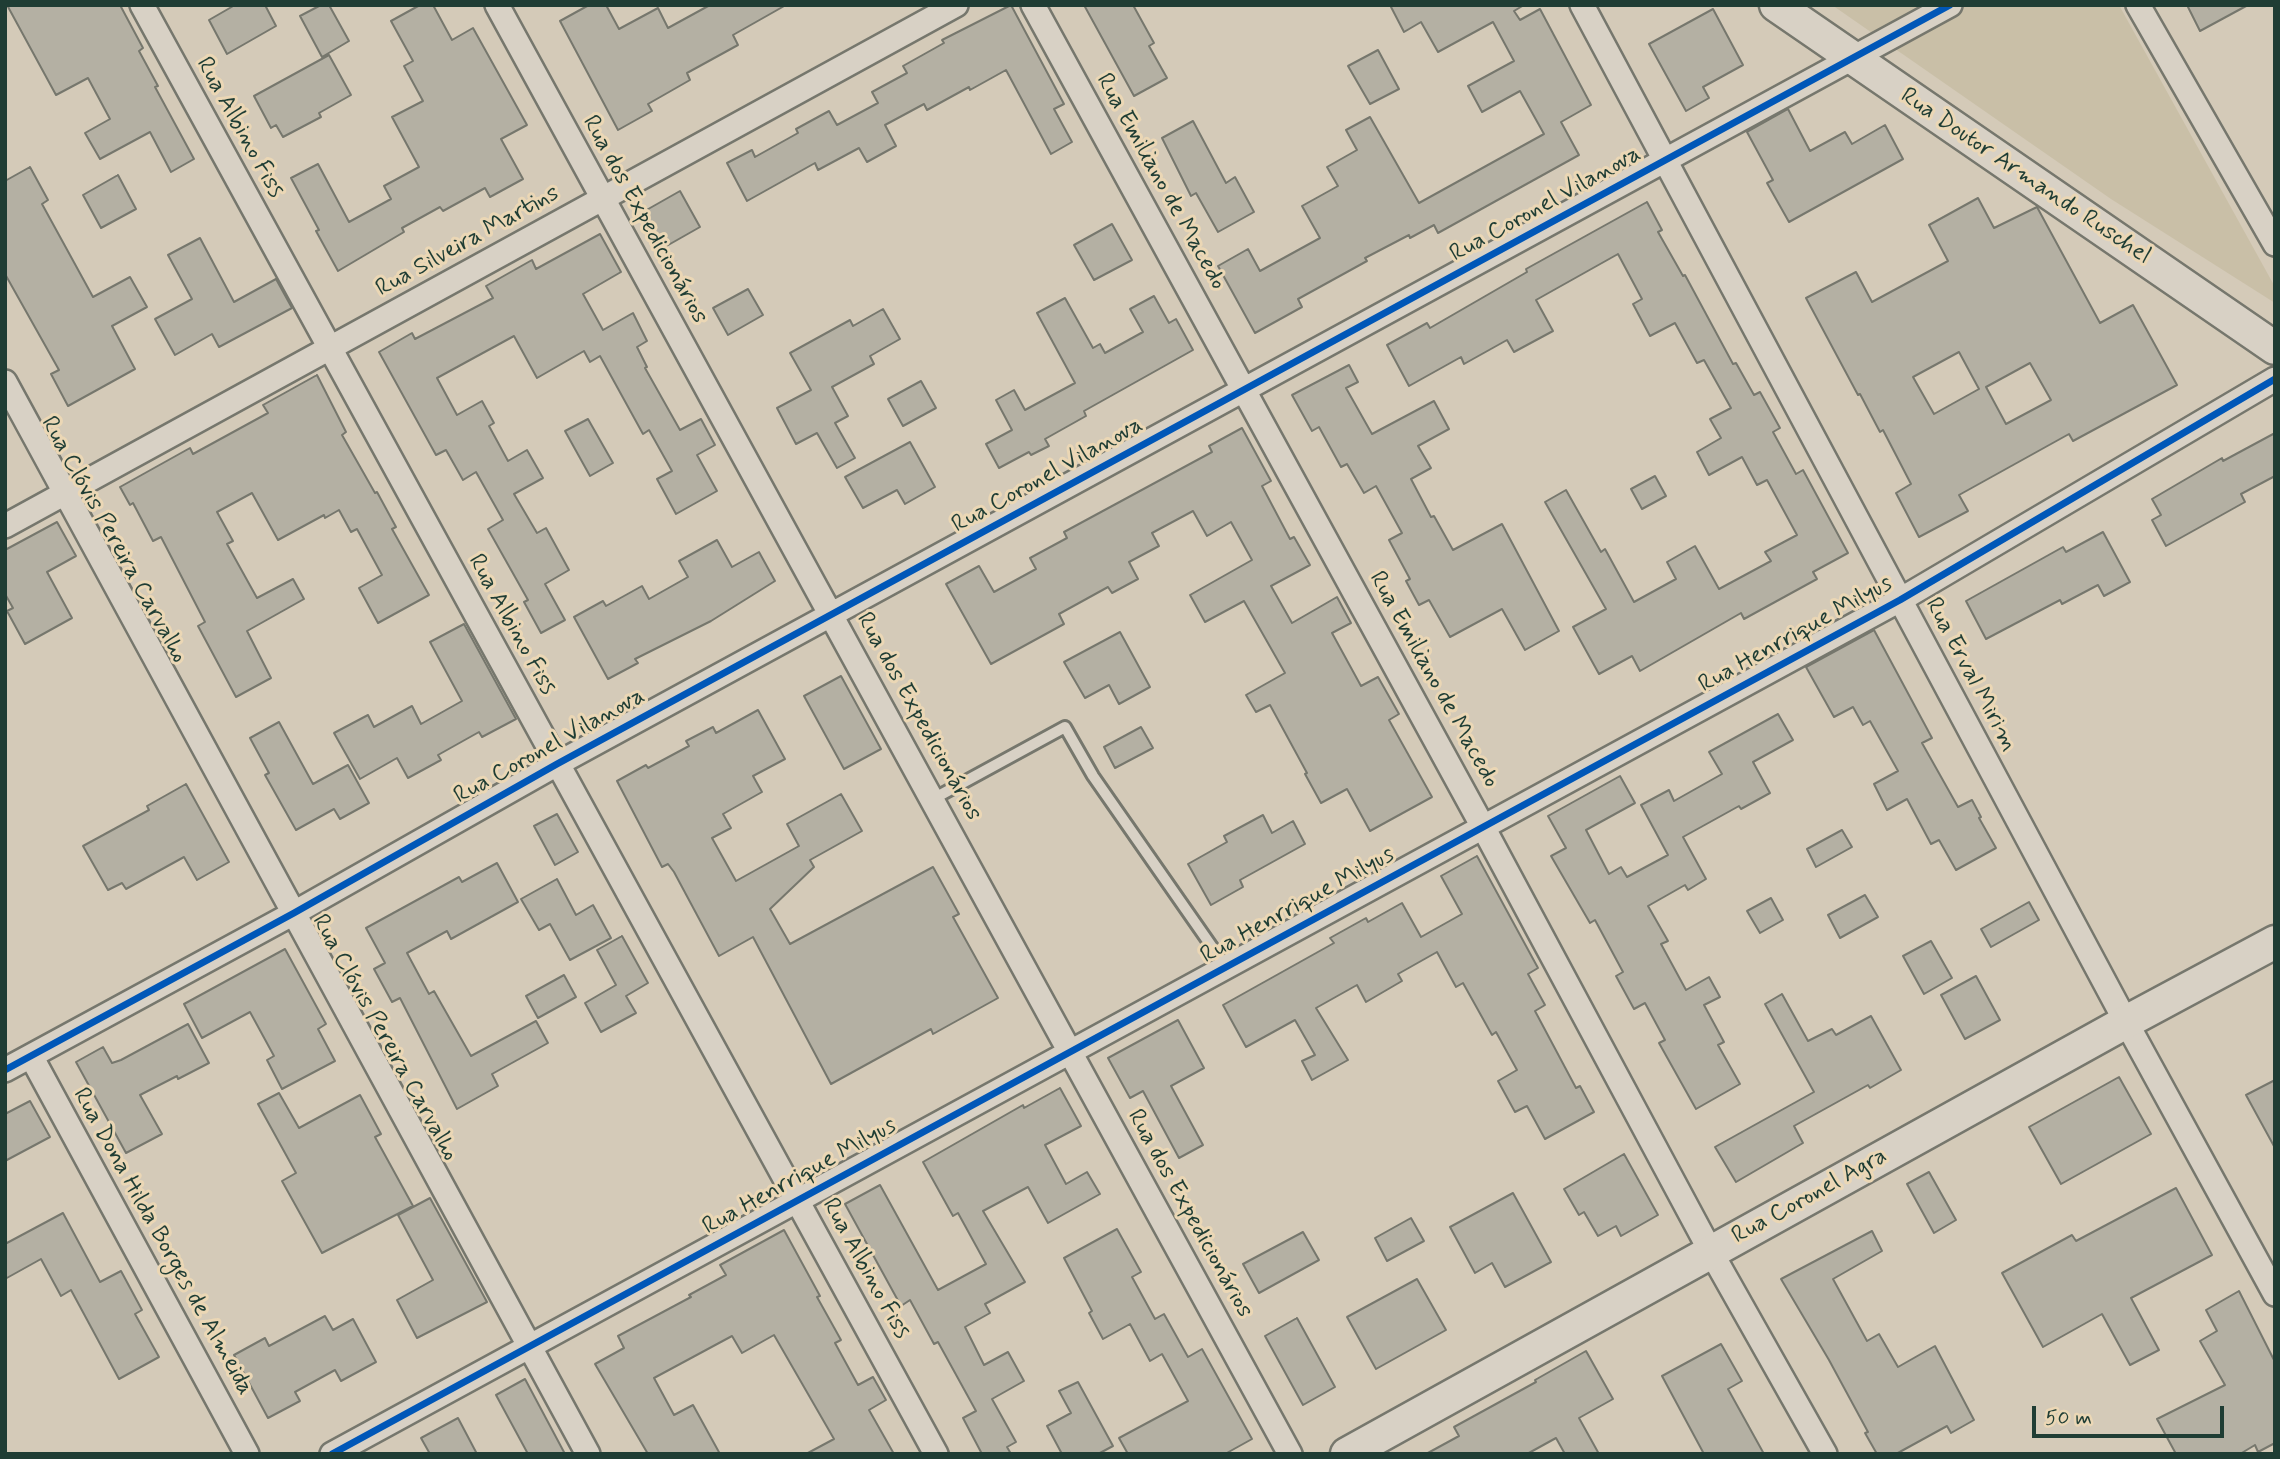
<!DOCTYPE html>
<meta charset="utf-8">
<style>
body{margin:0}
#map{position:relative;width:2280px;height:1459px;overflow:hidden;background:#d4cab8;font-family:Mynerve,sans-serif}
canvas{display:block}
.frame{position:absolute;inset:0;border:7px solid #1f3d34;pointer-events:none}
.scale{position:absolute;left:2032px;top:1406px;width:192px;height:32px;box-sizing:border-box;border:4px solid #1f3d34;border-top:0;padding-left:9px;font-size:21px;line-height:24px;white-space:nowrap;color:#1f3d34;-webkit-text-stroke:5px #ebd7b5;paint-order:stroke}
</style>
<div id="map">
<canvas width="2280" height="1459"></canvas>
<div class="frame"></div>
<div class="scale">50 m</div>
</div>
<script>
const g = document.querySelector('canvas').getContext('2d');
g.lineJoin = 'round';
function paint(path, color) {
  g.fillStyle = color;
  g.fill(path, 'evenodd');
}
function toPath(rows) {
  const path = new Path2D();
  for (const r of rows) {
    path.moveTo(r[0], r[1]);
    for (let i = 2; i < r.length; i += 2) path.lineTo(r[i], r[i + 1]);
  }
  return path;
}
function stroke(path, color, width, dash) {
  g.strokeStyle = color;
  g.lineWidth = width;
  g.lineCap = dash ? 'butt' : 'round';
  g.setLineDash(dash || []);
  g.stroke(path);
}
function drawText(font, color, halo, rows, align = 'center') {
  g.font = font + ' Mynerve,sans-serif';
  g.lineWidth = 6;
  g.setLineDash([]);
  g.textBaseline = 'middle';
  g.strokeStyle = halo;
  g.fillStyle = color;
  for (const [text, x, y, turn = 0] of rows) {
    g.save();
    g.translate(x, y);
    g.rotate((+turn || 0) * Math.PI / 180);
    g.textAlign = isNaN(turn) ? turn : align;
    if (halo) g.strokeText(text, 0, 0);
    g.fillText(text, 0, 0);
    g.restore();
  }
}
paint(toPath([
 [1832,5,2119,5,2275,287,2275,303,2111,199]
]), '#c9bfa7');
const building = toPath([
 [7,5,120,5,143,48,139,51,158,86,155,87,194,159,171,172,150,132,100,159,85,133,110,119,88,78,56,95,7,5],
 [235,5,265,5,276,26,227,54,209,20,235,5],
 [321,5,329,5,349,41,322,57,300,16,321,5],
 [420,5,433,5,452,40,473,28,527,125,501,139,523,179,490,197,485,188,443,211,440,207,402,228,404,232,338,271,316,231,319,230,291,178,318,164,349,222,391,199,384,186,419,167,392,117,423,101,404,66,413,61,391,21,420,5],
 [589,5,606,5,619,29,658,8,668,28,710,5,786,5,733,35,738,45,687,73,690,80,648,104,652,111,618,130,560,21,589,5],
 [1011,5,1064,104,1054,109,1072,142,1051,154,1006,70,970,90,969,87,927,110,924,104,885,125,896,146,867,162,859,148,818,170,815,163,747,201,727,163,752,150,755,157,798,133,796,129,829,111,837,125,878,103,872,92,907,73,903,66,944,43,942,40,1011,5],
 [1084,5,1133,5,1154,43,1149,46,1167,78,1134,96,1084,5],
 [1390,5,1524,5,1514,11,1520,20,1540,9,1591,105,1561,122,1579,155,1438,233,1434,225,1410,238,1409,235,1365,258,1367,261,1298,299,1302,307,1255,333,1218,266,1248,249,1260,271,1320,238,1302,206,1338,186,1327,167,1357,150,1346,130,1370,117,1419,203,1544,134,1520,91,1482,112,1468,86,1514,61,1493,22,1438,52,1421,22,1404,32,1390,5],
 [2187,5,2248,5,2200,31,2187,5],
 [1713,9,1743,65,1703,87,1709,98,1686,111,1649,44,1713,9],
 [1378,50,1399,89,1370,104,1348,66,1378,50],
 [329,55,351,95,319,113,321,117,283,137,276,125,271,128,254,96,329,55],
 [1788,109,1810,151,1845,132,1852,144,1885,125,1903,159,1789,222,1767,183,1773,180,1747,132,1788,109],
 [1193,121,1226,183,1235,177,1254,212,1218,232,1196,193,1191,196,1162,138,1193,121],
 [30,167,48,200,42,204,93,297,130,277,147,307,112,326,135,369,68,406,51,374,59,370,5,274,5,181,30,167],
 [118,175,136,209,101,228,83,195,118,175],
 [680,191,700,227,663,248,643,212,680,191],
 [1978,198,1994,228,2037,207,2100,323,2133,305,2177,385,2073,441,2069,434,1959,495,1968,511,1919,537,1896,493,1911,484,1883,430,1880,432,1860,394,1858,395,1806,298,1856,272,1872,302,1948,261,1929,225,1978,198],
 [1959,352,1979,389,1934,414,1913,377,1959,352],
 [2030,363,2051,400,2006,424,1986,387,2030,363],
 [1647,202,1662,230,1658,232,1683,276,1685,275,1733,364,1736,363,1754,395,1760,392,1780,428,1773,432,1796,474,1803,470,1848,553,1813,572,1817,579,1744,619,1741,613,1640,671,1632,656,1599,674,1573,627,1606,609,1545,502,1566,490,1601,552,1605,549,1634,602,1676,579,1667,562,1695,546,1719,589,1771,561,1765,552,1797,535,1767,480,1757,485,1742,457,1709,475,1697,452,1721,438,1710,419,1731,408,1704,360,1697,363,1675,323,1650,336,1633,304,1642,299,1618,254,1536,300,1553,331,1514,352,1507,340,1464,364,1461,357,1409,386,1387,345,1427,323,1430,328,1527,272,1526,269,1647,202],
 [1112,224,1132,260,1094,280,1074,245,1112,224],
 [600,234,621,272,583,294,603,330,633,313,647,341,637,347,647,367,645,368,680,430,701,419,715,445,697,455,717,491,676,514,657,479,672,471,649,430,643,434,600,356,590,362,584,351,537,378,514,336,437,378,457,415,482,401,494,423,489,426,508,461,527,450,543,478,514,494,537,533,546,528,569,570,545,584,565,620,541,633,524,602,528,600,488,529,503,520,476,472,463,480,446,450,436,455,379,352,412,333,415,339,493,298,486,286,532,260,536,269,600,234],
 [200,238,234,302,276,279,292,308,219,347,212,334,175,355,155,319,192,299,168,255,200,238],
 [748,289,763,315,728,335,713,308,748,289],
 [1154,296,1169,323,1176,319,1193,350,1084,411,1086,416,1045,439,1049,446,1031,455,1029,452,999,468,986,444,1012,430,996,400,1014,390,1025,410,1075,383,1037,313,1065,298,1093,348,1100,344,1105,353,1143,332,1130,309,1154,296],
 [883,309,900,339,870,356,874,364,832,387,848,416,835,423,855,458,837,468,817,433,796,444,777,408,811,390,790,353,850,320,853,326,883,309],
 [1349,365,1358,382,1346,388,1372,434,1434,401,1449,429,1418,446,1431,468,1411,479,1431,517,1434,516,1453,550,1502,524,1559,631,1525,650,1502,609,1450,637,1429,600,1419,605,1406,581,1410,579,1389,540,1402,533,1376,486,1364,493,1347,464,1341,467,1319,427,1312,431,1292,395,1349,365],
 [317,375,346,432,342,435,375,493,377,492,396,527,392,529,429,595,378,623,359,588,382,575,357,529,351,532,339,510,325,518,324,515,278,540,252,493,217,512,233,541,227,544,257,598,293,579,304,599,247,631,271,678,236,697,198,626,205,622,161,537,153,541,133,503,130,505,120,487,190,448,193,454,268,413,263,405,317,375],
 [921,381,936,408,903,426,888,399,921,381],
 [588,419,613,463,590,476,565,431,588,419],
 [1242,428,1271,481,1262,486,1290,539,1294,537,1310,565,1271,586,1292,623,1337,597,1351,623,1332,633,1361,686,1378,677,1399,714,1389,720,1432,797,1370,831,1347,789,1321,803,1305,774,1307,773,1270,705,1256,712,1246,695,1285,673,1244,601,1205,622,1190,595,1252,560,1231,522,1207,536,1193,511,1152,533,1159,546,1129,562,1138,579,1112,593,1108,587,1059,614,1064,624,991,664,946,584,979,566,994,592,1036,569,1030,558,1067,538,1064,532,1212,452,1209,446,1242,428],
 [2275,433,2275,476,2241,494,2245,502,2166,546,2152,520,2161,515,2152,499,2222,458,2223,461,2275,433],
 [910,442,935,487,905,504,897,490,863,508,845,477,910,442],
 [1655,476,1666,496,1642,509,1631,489,1655,476],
 [57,522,76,556,47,572,72,618,25,644,7,611,13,608,5,594,5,550,57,522],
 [2103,532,2130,582,2104,596,2098,585,2062,604,2060,600,1986,639,1966,601,2063,547,2066,552,2103,532],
 [717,540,732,567,759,552,775,581,711,621,635,659,638,663,608,679,574,617,603,601,606,606,642,586,649,599,688,577,679,561,717,540],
 [464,624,516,719,482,737,479,732,438,755,441,760,408,778,397,758,360,779,334,733,368,715,374,727,412,706,421,724,462,701,430,642,464,624],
 [1874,630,1932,738,1922,743,1958,807,1972,800,1981,817,1979,818,1996,848,1956,870,1939,840,1931,844,1907,799,1887,810,1874,784,1898,771,1870,721,1863,725,1853,707,1834,717,1806,667,1874,630],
 [1120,632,1150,687,1119,704,1109,685,1085,698,1064,662,1120,632],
 [841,676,881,749,844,769,804,696,841,676],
 [758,710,785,759,753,776,762,792,723,814,731,828,712,838,736,881,799,846,787,824,841,794,862,831,810,860,814,867,770,909,790,944,933,867,959,914,953,917,998,998,933,1034,931,1029,831,1084,753,937,719,956,674,872,668,864,662,867,617,781,646,765,648,768,689,746,686,741,713,727,716,733,758,710],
 [1778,714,1793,740,1753,762,1770,793,1741,809,1739,806,1683,837,1706,879,1688,890,1685,885,1648,906,1668,941,1661,944,1686,990,1709,977,1720,997,1704,1005,1724,1042,1718,1045,1740,1084,1696,1109,1659,1043,1665,1040,1645,1003,1634,1009,1616,976,1623,972,1595,920,1590,923,1551,856,1566,848,1548,816,1620,776,1635,803,1586,830,1609,874,1621,867,1627,877,1668,855,1641,805,1669,790,1674,801,1722,774,1709,752,1778,714],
 [279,722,313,784,348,765,369,803,340,819,334,809,296,830,265,775,269,773,250,738,279,722],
 [1141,727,1153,748,1115,768,1104,747,1141,727],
 [186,784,229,862,197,880,184,857,126,889,122,883,108,890,83,846,149,810,147,806,186,784],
 [557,814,578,852,555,865,534,826,557,814],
 [1263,815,1272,833,1293,821,1305,844,1240,880,1243,887,1211,905,1188,864,1227,842,1224,836,1263,815],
 [1842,830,1852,847,1816,867,1807,849,1842,830],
 [1477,856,1538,968,1528,974,1545,1005,1535,1011,1576,1088,1580,1086,1594,1112,1545,1139,1527,1106,1515,1112,1498,1081,1517,1070,1496,1032,1492,1035,1463,983,1456,987,1437,952,1398,974,1402,981,1366,1002,1357,985,1316,1008,1348,1060,1312,1080,1302,1061,1315,1055,1295,1020,1246,1047,1223,1005,1334,943,1330,938,1366,918,1368,922,1402,903,1421,937,1462,914,1441,876,1477,856],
 [497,863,518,902,451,939,447,931,407,953,429,994,434,991,471,1056,536,1021,548,1043,492,1074,498,1086,457,1109,400,998,392,1002,374,969,385,963,366,928,459,877,462,882,497,863],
 [557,879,576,915,593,905,611,938,570,960,550,924,539,930,521,899,557,879],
 [1865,895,1878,917,1840,938,1828,915,1865,895],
 [1771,898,1783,920,1760,933,1747,911,1771,898],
 [2029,902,2039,920,1991,947,1981,929,2029,902],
 [622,936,648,983,626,996,636,1013,601,1032,585,1003,616,985,597,950,622,936],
 [1931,941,1952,978,1924,994,1903,956,1931,941],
 [285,949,326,1024,318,1029,335,1061,282,1089,267,1060,274,1056,250,1012,202,1038,184,1004,285,949],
 [564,975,576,997,538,1018,526,996,564,975],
 [1976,976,2000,1020,1965,1039,1941,995,1976,976],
 [1782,994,1808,1041,1832,1029,1836,1035,1871,1016,1901,1070,1870,1088,1868,1085,1794,1126,1803,1143,1736,1182,1715,1147,1814,1092,1765,1004,1782,994],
 [1178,1020,1204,1068,1171,1086,1203,1145,1179,1158,1143,1091,1130,1098,1108,1058,1178,1020],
 [188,1024,209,1063,178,1079,177,1076,140,1095,162,1134,126,1153,76,1062,103,1047,112,1063,121,1060,188,1024],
 [2119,1077,2151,1134,2061,1184,2029,1127,2119,1077],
 [2275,1080,2275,1148,2246,1095,2275,1080],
 [1060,1088,1081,1126,1045,1145,1066,1184,1087,1172,1100,1194,1048,1223,1028,1187,983,1211,1025,1282,985,1304,990,1313,965,1327,984,1365,1008,1352,1024,1381,992,1399,1016,1442,1007,1447,1011,1454,982,1454,963,1418,976,1411,938,1342,934,1344,910,1300,901,1306,845,1204,880,1185,938,1290,986,1264,958,1213,953,1216,923,1162,1023,1105,1024,1108,1060,1088],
 [279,1093,299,1128,360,1095,381,1134,375,1137,413,1206,322,1253,282,1181,296,1173,258,1104,279,1093],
 [30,1101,50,1137,5,1161,5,1114,30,1101],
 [1624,1154,1658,1215,1621,1236,1616,1226,1598,1236,1584,1212,1579,1215,1564,1189,1624,1154],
 [1929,1172,1956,1220,1934,1233,1907,1184,1929,1172],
 [2176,1188,2212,1255,2131,1298,2159,1350,2130,1365,2102,1314,2043,1347,2002,1273,2072,1235,2076,1241,2176,1188],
 [1513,1193,1551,1262,1505,1287,1492,1263,1475,1273,1450,1227,1513,1193],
 [430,1198,487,1302,417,1338,397,1300,433,1280,398,1215,430,1198],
 [63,1213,100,1282,121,1271,142,1310,135,1314,159,1357,119,1379,71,1290,61,1296,41,1259,5,1279,5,1244,63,1213],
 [1411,1218,1424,1241,1387,1261,1375,1238,1411,1218],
 [1117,1229,1141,1272,1132,1277,1155,1319,1164,1314,1188,1357,1202,1349,1252,1439,1225,1454,1128,1454,1119,1438,1188,1401,1162,1354,1150,1361,1130,1324,1103,1339,1089,1313,1092,1311,1064,1258,1117,1229],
 [784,1230,820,1296,817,1297,841,1340,835,1343,858,1385,873,1377,886,1400,869,1410,894,1454,806,1454,834,1439,774,1335,742,1353,732,1336,654,1378,674,1415,693,1405,720,1454,648,1454,595,1364,624,1348,618,1336,691,1297,689,1295,726,1275,720,1265,784,1230],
 [1872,1231,1882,1251,1833,1279,1867,1341,1879,1334,1898,1367,1935,1346,1974,1420,1951,1433,1947,1426,1896,1454,1877,1454,1865,1433,1868,1432,1829,1360,1781,1279,1872,1231],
 [1303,1232,1319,1260,1259,1293,1243,1264,1303,1232],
 [1417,1279,1446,1330,1376,1369,1347,1317,1417,1279],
 [2239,1291,2275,1362,2275,1443,2258,1452,2255,1445,2240,1454,2176,1454,2157,1419,2225,1385,2200,1341,2217,1331,2206,1310,2239,1291],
 [325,1316,333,1330,353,1319,376,1362,341,1381,335,1370,295,1392,300,1401,268,1418,234,1355,265,1338,269,1346,325,1316],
 [1297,1318,1335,1387,1303,1405,1265,1336,1297,1318],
 [1721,1344,1742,1381,1728,1389,1764,1454,1704,1454,1662,1376,1721,1344],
 [1586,1351,1613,1399,1579,1418,1599,1454,1565,1454,1556,1438,1527,1454,1426,1454,1459,1436,1454,1427,1536,1382,1535,1380,1586,1351],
 [525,1379,565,1454,528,1454,496,1395,525,1379],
 [1078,1382,1113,1446,1098,1454,1062,1454,1047,1426,1071,1413,1059,1391,1078,1382],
 [458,1418,477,1454,430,1454,421,1438,458,1418]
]);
paint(building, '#b4b0a3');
stroke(building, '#76776d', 2);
const lane = toPath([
 [933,799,1065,727,1093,776,1226,967]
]);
const street = toPath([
 [142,5,936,1454],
 [497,5,1290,1454],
 [1033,5,1483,827,1711,1252,1825,1454],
 [1582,5,2126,1022,2275,1294],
 [2138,5,2275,244],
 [5,382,588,1454],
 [5,526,956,5],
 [31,1056,247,1454],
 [5,1070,294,913,557,764,1950,5],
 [332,1454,1900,600,2275,379]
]);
const secondary = toPath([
 [1776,5,2275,348],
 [1347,1454,2126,1022,2275,942]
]);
stroke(lane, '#76776d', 16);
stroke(street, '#76776d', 28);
stroke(secondary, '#76776d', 37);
stroke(lane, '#d8d1c5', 10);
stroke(street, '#d8d1c5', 23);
stroke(secondary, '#d8d1c5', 32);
stroke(toPath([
 [5,1070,294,913,557,764,1950,5],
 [332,1454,1900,600,2275,379]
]), '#0057b8', 7);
drawText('24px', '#1f3d34', '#ebd7b5', [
 ["Rua Albino Fiss",239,128,61],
 ["Rua Doutor Armando Ruschel",2025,177,34],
 ["Rua Emiliano de Macedo",1160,182,61],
 ["Rua Coronel Vilanova",1546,205,-29],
 ["Rua dos Expedicionários",644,220,61],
 ["Rua Silveira Martins",468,242,-29],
 ["Rua Coronel Vilanova",1048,476,-29],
 ["Rua Clóvis Pereira Carvalho",113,540,61],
 ["Rua Albino Fiss",511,625,61],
 ["Rua Henrrique Milyus",1796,635,-29],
 ["Rua Erval Mirim",1970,675,62],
 ["Rua Emiliano de Macedo",1433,680,61],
 ["Rua dos Expedicionários",918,717,61],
 ["Rua Coronel Vilanova",550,747,-29],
 ["Rua Henrrique Milyus",1298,906,-29],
 ["Rua Clóvis Pereira Carvalho",384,1038,61],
 ["Rua Henrrique Milyus",800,1177,-29],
 ["Rua Coronel Agra",1810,1197,-29],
 ["Rua dos Expedicionários",1189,1214,61],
 ["Rua Dona Hilda Borges de Almeida",162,1242,61],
 ["Rua Albino Fiss",865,1269,61]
]);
</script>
